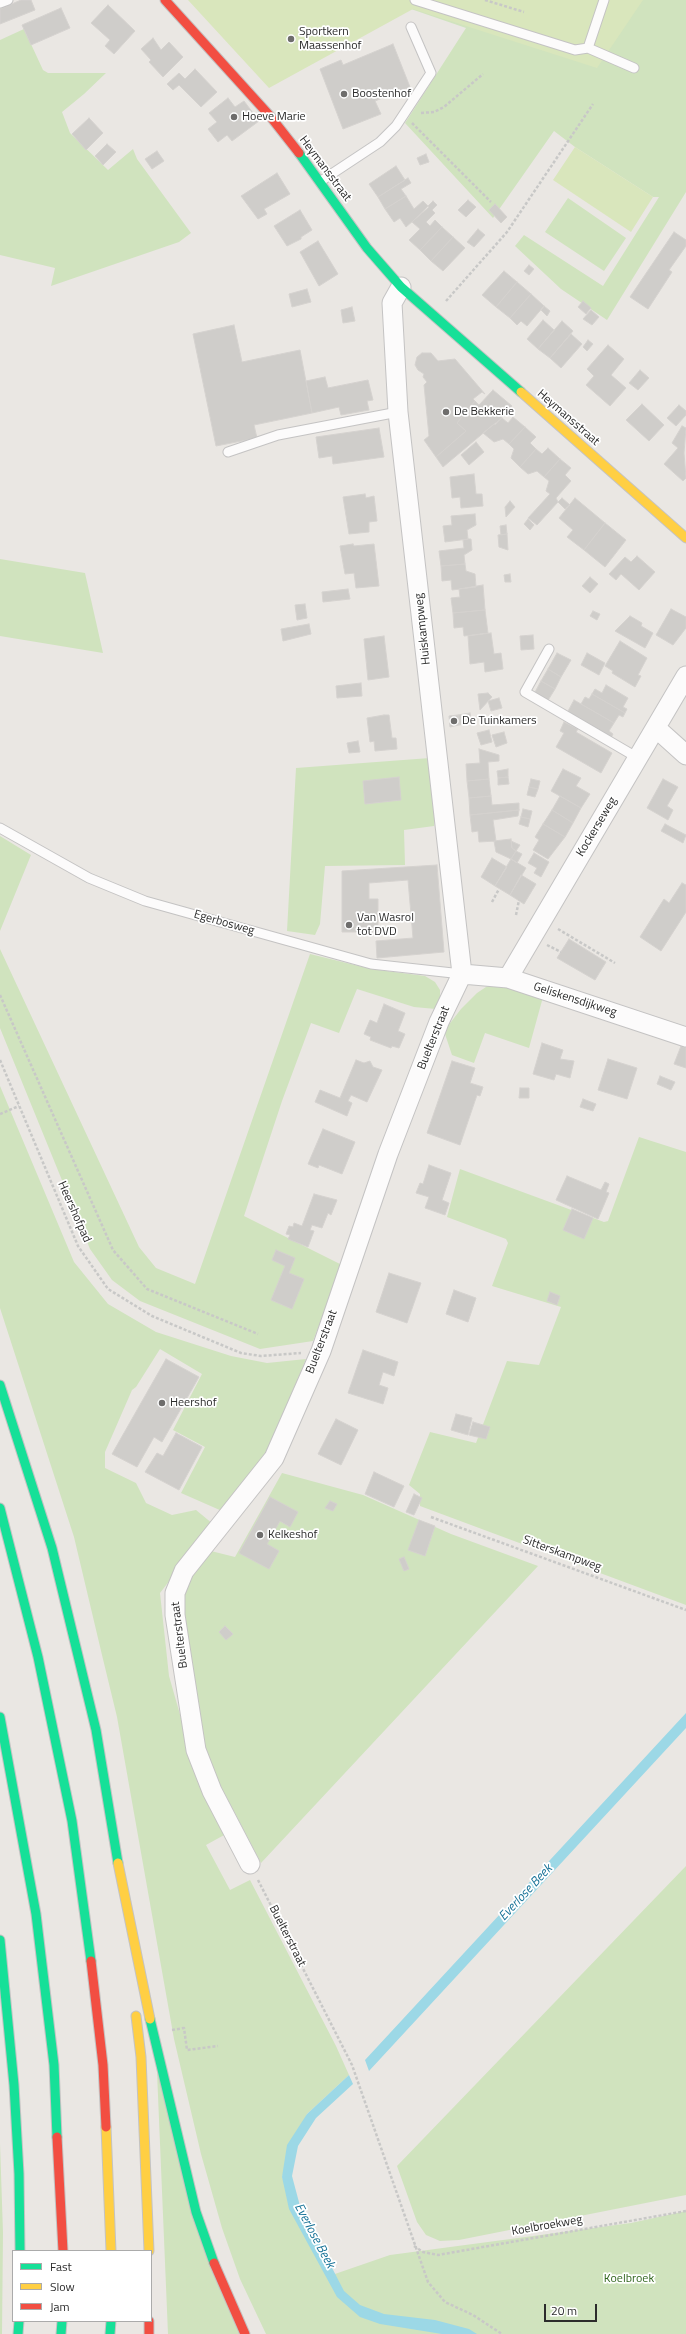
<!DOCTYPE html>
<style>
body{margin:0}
#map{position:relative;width:686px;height:2334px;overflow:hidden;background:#eae7e3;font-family:"Titillium Web",sans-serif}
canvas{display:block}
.legend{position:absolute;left:12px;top:2250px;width:140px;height:72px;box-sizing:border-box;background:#fff;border:1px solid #ababab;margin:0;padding:5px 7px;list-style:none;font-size:12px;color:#2c2c2c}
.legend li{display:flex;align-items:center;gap:8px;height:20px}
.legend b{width:20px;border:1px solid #ababab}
.scale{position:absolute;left:544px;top:2304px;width:53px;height:18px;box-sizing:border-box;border:2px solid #2c2c2c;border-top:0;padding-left:5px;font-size:12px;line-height:14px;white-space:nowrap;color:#2c2c2c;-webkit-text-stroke:3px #fff;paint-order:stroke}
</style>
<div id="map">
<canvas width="686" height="2334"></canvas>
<ul class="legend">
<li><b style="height:5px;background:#16e098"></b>Fast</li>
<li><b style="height:5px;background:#ffcf43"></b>Slow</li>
<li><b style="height:5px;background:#f24e42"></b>Jam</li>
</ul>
<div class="scale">20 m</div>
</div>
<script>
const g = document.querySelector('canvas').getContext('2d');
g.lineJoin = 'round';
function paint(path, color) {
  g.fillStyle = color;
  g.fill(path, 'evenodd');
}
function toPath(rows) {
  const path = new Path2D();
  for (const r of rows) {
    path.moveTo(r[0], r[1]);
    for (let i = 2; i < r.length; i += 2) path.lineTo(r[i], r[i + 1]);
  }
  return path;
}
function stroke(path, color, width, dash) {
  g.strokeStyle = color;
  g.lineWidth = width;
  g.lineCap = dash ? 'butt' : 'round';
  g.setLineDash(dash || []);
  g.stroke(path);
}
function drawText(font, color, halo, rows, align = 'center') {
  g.font = font + ' "Titillium Web",sans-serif';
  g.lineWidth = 3.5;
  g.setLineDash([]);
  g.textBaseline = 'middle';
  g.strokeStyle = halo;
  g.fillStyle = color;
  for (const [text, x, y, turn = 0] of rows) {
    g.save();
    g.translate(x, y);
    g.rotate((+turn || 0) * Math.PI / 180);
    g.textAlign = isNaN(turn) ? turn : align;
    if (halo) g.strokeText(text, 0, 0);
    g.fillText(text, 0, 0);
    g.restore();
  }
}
paint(toPath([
 [385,0,686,0,686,192,607,320,561,289,515,246,524,235,603,286,659,197,653,197,575,147,554,131,493,218,405,123,466,28],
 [24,29,43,70,48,73,106,73,84,94,62,112,70,133,108,170,133,149,137,159,191,233,179,242,51,286,55,268,0,255,0,40],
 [568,198,626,238,604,271,545,232],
 [0,559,85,573,103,653,0,636],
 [430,758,436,802,434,826,404,830,405,865,325,866,320,924,315,935,287,931,296,768],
 [0,836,31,855,0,931],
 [0,949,139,1247,156,1268,195,1284,310,954,371,969,425,976,435,982,440,990,440,1000,436,1009,414,1007,357,989,339,1033,311,1023,282,1101,244,1216,342,1265,313,1341,260,1349,140,1301,112,1280,90,1249,0,1028],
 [499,984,543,997,529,1048,485,1033,474,1063,452,1055,444,1031,461,1009,477,993,489,985],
 [0,1086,74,1262,108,1304,156,1332,231,1356,267,1363,306,1359,269,1448,222,1511,181,1493,205,1447,173,1430,202,1374,160,1349,136,1387,132,1390,105,1452,105,1468,136,1483,146,1503,172,1515,196,1510,213,1524,160,1593,169,1676,201,1788,226,1834,206,1845,230,1890,250,1880,336,2046,349,2075,307,2114,282,2177,332,2275,390,2255,631,2223,686,2211,686,2334,266,2334,240,2279,222,2228,201,2154,174,2039,117,1717,102,1655,74,1537,0,1308],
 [639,1137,686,1152,686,1605,420,1506,420,1494,409,1485,430,1432,476,1443,507,1361,539,1365,561,1307,492,1286,508,1243,506,1239,447,1217,460,1169,604,1222,608,1221],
 [282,1473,363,1495,451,1534,538,1566,261,1863,216,1777,195,1717,181,1613,182,1592,194,1567,211,1551,235,1557],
 [686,1866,686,2195,459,2240,440,2241,426,2235,417,2222,397,2166],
 [157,2072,240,2334,168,2334],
 [0,2143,3,2233,2,2334,0,2334]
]), '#d0e3be');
paint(toPath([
 [188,0,643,0,597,68,413,9,269,88],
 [575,147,653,197,631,232,553,180]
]), '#d9e6bc');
paint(toPath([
 [686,1713,686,1728,369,2071,365,2060],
 [349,2075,353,2084,316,2118,298,2146,292,2176,300,2206,344,2291,360,2305,384,2314,435,2320,469,2329,477,2334,442,2334,380,2324,360,2317,337,2297,289,2209,282,2177,287,2145,307,2114]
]), '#9cd8e6');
const building = toPath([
 [21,0,31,0,35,10,0,24,0,9,21,0],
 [108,5,135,31,114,54,105,46,110,40,91,23,108,5],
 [61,8,70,28,31,45,22,25,61,8],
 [153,38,161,50,169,42,183,57,163,77,149,62,151,60,141,49,153,38],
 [393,44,410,87,375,101,381,114,343,129,320,69,341,60,343,65,393,44],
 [195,69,217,92,201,107,179,85,173,90,167,84,179,73,185,79,195,69],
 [228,98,235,107,244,101,259,121,232,141,227,135,218,142,208,129,217,122,209,113,228,98],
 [89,118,103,133,86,150,72,134,89,118],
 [107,144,116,152,103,165,95,156,107,144],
 [157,151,164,161,152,169,145,159,157,151],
 [426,154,429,162,420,165,417,158,426,154],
 [396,166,405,180,378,197,369,184,396,166],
 [277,173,290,194,264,209,267,214,258,219,241,196,277,173],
 [408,178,411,183,401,189,406,196,385,209,378,197,408,178],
 [406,196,414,209,423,201,429,207,406,227,400,218,394,222,385,209,406,196],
 [468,200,476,207,466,217,458,210,468,200],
 [433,201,437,205,432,210,435,213,426,222,430,226,435,220,442,227,420,250,409,240,420,229,412,222,433,201],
 [495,204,507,217,501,223,489,210,495,204],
 [300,210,312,230,301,237,301,239,287,246,274,226,300,210],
 [442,227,453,237,431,261,420,250,442,227],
 [478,229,485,235,474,247,467,242,478,229],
 [674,232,686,240,686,246,669,270,672,272,648,309,630,297,674,232],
 [453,237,465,248,443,271,431,261,453,237],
 [318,241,338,274,319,286,300,252,318,241],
 [529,265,534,269,529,275,524,271,529,265],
 [504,271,517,282,496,307,482,295,504,271],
 [517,282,531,294,510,318,496,307,517,282],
 [307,289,311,302,292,307,289,294,307,289],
 [531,294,544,306,527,326,521,321,517,325,510,318,531,294],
 [583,301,591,308,586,314,578,307,583,301],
 [544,306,550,311,547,316,541,310,544,306],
 [352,307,355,321,343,323,341,310,352,307],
 [591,310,599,317,592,325,583,319,591,310],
 [543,320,554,330,538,349,527,339,543,320],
 [562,321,573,331,550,358,538,349,562,321],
 [234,325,242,362,300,350,312,413,254,425,257,438,216,446,193,334,234,325],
 [571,334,582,344,561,368,550,358,571,334],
 [588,340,593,344,587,351,583,347,588,340],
 [608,345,624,359,611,375,626,388,610,406,586,385,594,376,587,369,608,345],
 [422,353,431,353,438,361,455,359,485,394,482,392,473,399,475,401,457,423,466,431,436,457,424,440,429,436,424,385,427,382,423,377,424,374,418,370,415,365,417,357,422,353],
 [640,370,649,378,638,390,629,383,640,370],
 [325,377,328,388,368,380,373,400,367,401,369,410,341,415,339,407,312,413,306,381,325,377],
 [493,390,512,406,495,425,494,424,443,467,436,457,466,431,457,423,475,401,479,405,493,390],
 [642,404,664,425,649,441,626,420,642,404],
 [679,405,686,411,686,415,676,426,667,418,679,405],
 [513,417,525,427,509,444,503,439,494,442,483,433,502,418,508,423,513,417],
 [682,426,686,428,684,453,686,478,683,481,664,464,678,448,672,443,682,426],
 [525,427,536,437,530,443,536,449,520,467,511,458,514,449,509,444,525,427],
 [379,428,384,457,333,464,332,456,319,458,316,437,379,428],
 [476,442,484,452,469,465,461,455,476,442],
 [548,448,560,459,544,477,537,471,528,474,520,467,536,449,542,454,548,448],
 [560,459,571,468,565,475,571,481,556,498,558,502,537,525,528,518,550,494,546,491,549,481,544,477,560,459],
 [474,474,476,494,482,494,483,506,461,508,460,497,452,498,450,477,474,474],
 [365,494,366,498,374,496,377,521,369,522,369,532,349,534,343,497,365,494],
 [562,498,570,505,565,509,558,502,562,498],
 [575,498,605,523,584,550,567,537,573,530,559,518,575,498],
 [510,501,515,507,506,517,505,507,510,501],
 [475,514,476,525,467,530,468,539,445,542,443,526,452,525,451,516,475,514],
 [528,519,534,525,530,530,524,524,528,519],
 [605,523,626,540,605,567,584,550,605,523],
 [506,525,507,534,501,535,500,526,506,525],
 [507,534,508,550,499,547,498,535,507,534],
 [468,539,471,539,472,550,464,555,465,564,441,566,439,551,464,548,463,540,468,539],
 [353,544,354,546,374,544,379,586,356,588,354,573,345,574,340,546,353,544],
 [637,556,655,572,639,590,621,574,616,580,609,574,625,557,631,562,637,556],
 [465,564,466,571,475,574,476,587,452,590,451,580,442,581,441,566,465,564],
 [510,574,511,582,505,582,504,575,510,574],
 [590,577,598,584,590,593,582,586,590,577],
 [483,585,485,610,453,613,451,598,460,597,459,589,483,585],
 [348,589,350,599,323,602,322,592,348,589],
 [305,604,307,618,297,620,295,605,305,604],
 [671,609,686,617,686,628,673,645,656,635,671,609],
 [485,610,488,633,464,636,463,627,454,628,453,613,485,610],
 [593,611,600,614,597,620,590,616,593,611],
 [630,616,642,623,641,626,653,633,645,648,615,631,630,616],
 [309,624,311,634,283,641,281,629,309,624],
 [491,633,494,654,501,653,503,669,485,672,484,662,470,664,468,636,491,633],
 [533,635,534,649,521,650,520,636,533,635],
 [384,636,389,677,368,680,364,639,384,636],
 [620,641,647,658,638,675,641,676,635,687,612,673,613,671,605,666,620,641],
 [557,653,571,660,561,677,548,669,557,653],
 [587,653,605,663,599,675,581,665,587,653],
 [548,669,561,677,555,689,541,681,548,669],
 [541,681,555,689,547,702,534,694,541,681],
 [361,683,362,696,337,698,336,686,361,683],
 [606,685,628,698,623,707,627,709,625,713,592,694,595,689,602,693,606,685],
 [488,693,492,697,480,710,478,694,488,693],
 [592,694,625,713,623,717,619,715,614,723,581,704,585,697,589,699,592,694],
 [499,698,502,708,491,711,488,701,499,698],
 [574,700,614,723,609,731,613,734,611,738,567,713,574,700],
 [470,713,471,718,466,724,459,725,458,715,470,713],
 [384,715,389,715,392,738,396,738,397,749,375,751,374,741,370,742,367,718,384,715],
 [458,715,459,725,450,727,449,716,458,715],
 [564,722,578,729,576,732,612,753,601,773,556,747,564,733,560,731,564,722],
 [489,730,492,742,481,745,477,733,489,730],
 [504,732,507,743,496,747,492,735,504,732],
 [358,741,360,752,349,753,347,743,358,741],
 [479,749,499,755,499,761,488,762,489,779,467,781,466,764,480,763,479,749],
 [508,769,508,777,498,778,497,771,508,769],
 [563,769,581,778,576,786,590,794,581,808,551,791,563,769],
 [399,777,401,800,365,804,363,781,399,777],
 [508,777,509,784,498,785,498,778,508,777],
 [489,779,491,796,469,798,467,781,489,779],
 [531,779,540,781,538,789,529,787,531,779],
 [663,779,678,787,667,806,673,810,668,820,647,808,663,779],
 [529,787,538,789,535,797,527,795,529,787],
 [491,796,492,805,519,803,519,810,470,815,469,798,491,796],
 [560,796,581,808,573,823,552,810,560,796],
 [523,809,532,811,530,819,521,817,523,809],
 [519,810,518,816,493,820,496,841,479,842,478,831,472,832,470,815,519,810],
 [552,810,573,823,565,837,543,824,552,810],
 [521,817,530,819,528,827,519,824,521,817],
 [543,824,565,837,548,859,533,850,539,840,535,837,543,824],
 [665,824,686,835,683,843,661,831,665,824],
 [511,839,512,848,516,851,511,859,496,852,494,841,511,839],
 [511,841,520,845,516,851,512,848,511,841],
 [516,851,522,854,517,863,511,859,516,851],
 [534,853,549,862,541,877,534,873,537,868,528,863,534,853],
 [492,858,507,867,495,886,481,877,492,858],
 [511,859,526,868,510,895,495,886,511,859],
 [437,865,444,952,377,958,376,941,413,938,408,880,369,883,369,899,378,899,378,932,342,932,342,871,437,865],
 [521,875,536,884,524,904,510,895,521,875],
 [682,883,686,885,686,912,661,951,640,937,664,899,669,903,682,883],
 [569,939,606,962,595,980,557,958,569,939],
 [384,1004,405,1013,398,1031,405,1034,399,1048,392,1046,391,1048,370,1040,371,1037,364,1034,370,1020,377,1023,384,1004],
 [542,1043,563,1050,560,1059,574,1061,570,1078,556,1074,554,1080,533,1074,542,1043],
 [681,1046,686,1048,686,1068,674,1064,681,1046],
 [608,1059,637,1068,627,1099,598,1090,608,1059],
 [356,1060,364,1063,370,1061,373,1067,382,1070,367,1102,351,1095,348,1101,352,1103,347,1116,315,1102,320,1090,340,1098,356,1060],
 [452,1061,475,1068,470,1083,483,1087,480,1096,477,1095,460,1145,427,1133,452,1061],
 [660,1076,675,1082,671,1090,657,1084,660,1076],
 [520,1088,529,1088,529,1098,519,1098,520,1088],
 [583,1099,596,1104,593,1111,580,1107,583,1099],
 [323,1129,355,1142,342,1174,319,1165,318,1168,308,1164,323,1129],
 [429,1165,451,1173,442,1200,449,1203,445,1215,425,1208,429,1197,416,1193,420,1183,423,1184,429,1165],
 [567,1176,601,1190,605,1182,609,1184,606,1192,609,1193,598,1219,556,1200,567,1176],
 [314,1194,337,1200,331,1215,328,1213,322,1228,312,1225,310,1230,314,1231,308,1247,288,1239,290,1235,286,1234,289,1226,293,1227,294,1223,302,1226,314,1194],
 [572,1209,593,1218,584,1239,563,1230,572,1209],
 [276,1250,295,1258,289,1273,304,1279,292,1309,271,1300,285,1266,272,1260,276,1250],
 [389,1273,421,1283,407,1323,376,1312,389,1273],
 [454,1290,476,1298,468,1322,446,1314,454,1290],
 [550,1292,560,1296,557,1305,547,1301,550,1292],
 [363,1350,398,1362,394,1376,383,1372,379,1385,388,1388,383,1404,348,1393,363,1350],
 [166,1359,199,1377,162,1442,154,1437,137,1467,112,1454,166,1359],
 [456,1414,472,1418,468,1435,451,1430,456,1414],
 [336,1419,358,1430,341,1465,318,1454,336,1419],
 [473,1422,490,1427,486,1439,469,1435,473,1422],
 [176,1433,202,1447,179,1490,145,1472,157,1453,163,1456,176,1433],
 [374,1472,404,1486,394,1507,365,1494,374,1472],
 [414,1494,422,1498,414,1515,406,1512,414,1494],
 [270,1497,298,1512,290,1527,280,1521,267,1544,279,1551,269,1569,239,1553,270,1497],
 [330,1501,337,1504,333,1511,325,1508,330,1501],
 [419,1520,435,1526,425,1556,408,1550,419,1520],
 [404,1557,409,1569,404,1571,399,1559,404,1557],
 [225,1626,233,1634,226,1640,219,1632,225,1626]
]);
paint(building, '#cfcdca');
stroke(building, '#d5d2cf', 1);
const lane = toPath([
 [415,0,575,50,588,48,604,0],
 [0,3,8,0],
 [588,48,634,68],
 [321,181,380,142,396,126,431,73,411,27],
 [228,452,278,435,398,412],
 [549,649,525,692,638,758],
 [0,828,89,878,145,901,371,964,462,974]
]);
const street = toPath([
 [401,287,392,303,398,412,462,974],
 [656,728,686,755],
 [462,974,508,978,686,1037],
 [508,978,686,676],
 [250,1864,212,1791,196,1750,175,1615,175,1593,184,1571,274,1458,321,1351,388,1154,439,1022,462,974]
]);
const fast = toPath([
 [299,153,367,248,401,287,521,392],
 [0,1385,52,1548,96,1730,118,1863],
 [0,1508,38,1657,72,1821,91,1961],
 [0,1717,36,1914,54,2065,57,2137],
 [0,1940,14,2085,19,2174,20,2251],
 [150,2019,196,2212,214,2263],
 [18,2334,19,2321],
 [61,2334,62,2321],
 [110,2334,111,2321]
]);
const slow = toPath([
 [521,392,686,538],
 [118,1863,150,2019],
 [136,2016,141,2057,149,2251],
 [106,2127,111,2251]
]);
const jam = toPath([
 [165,0,270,116,299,153],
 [91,1961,103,2065,106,2127],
 [57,2137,63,2251],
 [214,2263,245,2334],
 [149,2321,149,2334]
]);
stroke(lane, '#c4c3c3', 11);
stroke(street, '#c4c3c3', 21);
stroke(fast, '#c4c3c3', 11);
stroke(slow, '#c4c3c3', 11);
stroke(jam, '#c4c3c3', 11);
stroke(toPath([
 [485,0,524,12],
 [421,113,434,112,444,107,483,74],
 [412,123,491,202],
 [446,301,507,232,593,104],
 [492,902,499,889],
 [516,915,519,900],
 [558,929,615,963],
 [547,945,561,952],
 [0,995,113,1250,147,1289,258,1334],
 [0,1060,78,1246,108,1289,152,1316,241,1353,261,1356,301,1353],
 [0,1114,19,1106],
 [431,1517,686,1610],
 [258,1880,352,2065,428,2282,445,2302,473,2315,502,2334],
 [172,2030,184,2028,187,2050,218,2046],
 [414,2246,423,2252,438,2255,686,2211]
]), '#c8c8c7', 2.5, [3, 2]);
stroke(lane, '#fcfbfb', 9);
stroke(street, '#fcfbfb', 19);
stroke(fast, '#16e098', 9);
stroke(slow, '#ffcf43', 9);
stroke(jam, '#f24e42', 9);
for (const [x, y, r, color] of [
 [291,39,4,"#6e6d6c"],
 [344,94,4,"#6e6d6c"],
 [234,117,4,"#6e6d6c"],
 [446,412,4,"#6e6d6c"],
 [454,721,4,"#6e6d6c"],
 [349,925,4,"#6e6d6c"],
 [162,1403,4,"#6e6d6c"],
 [260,1535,4,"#6e6d6c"]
]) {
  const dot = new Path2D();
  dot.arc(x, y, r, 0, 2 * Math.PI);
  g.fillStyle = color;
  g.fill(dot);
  stroke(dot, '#fff', 1.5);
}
drawText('12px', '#2c2c2c', '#fff', [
 ["Sportkern",299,32],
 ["Maassenhof",299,46],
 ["Boostenhof",352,94],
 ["Hoeve Marie",242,117],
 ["De Bekkerie",454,412],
 ["De Tuinkamers",462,721],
 ["Van Wasrol",357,918],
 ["tot DVD",357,932],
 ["Heershof",170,1403],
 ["Kelkeshof",268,1535]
], 'left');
drawText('12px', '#2c2c2c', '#fff', [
 ["Heymansstraat",325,169,53],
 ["Heymansstraat",568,418,41],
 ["Huiskampweg",423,629,-96],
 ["Kockerseweg",597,827,-59],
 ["Egerbosweg",224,923,16],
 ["Geliskensdijkweg",575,1000,18],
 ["Buelterstraat",434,1038,-68],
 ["Heershofpad",74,1212,66],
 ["Buelterstraat",322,1342,-69],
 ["Sitterskampweg",562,1554,20],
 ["Buelterstraat",180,1635,-97],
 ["Buelterstraat",287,1936,63],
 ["Koelbroekweg",547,2226,-10]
]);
drawText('12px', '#32661f', '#fff', [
 ["Koelbroek",629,2279]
]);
drawText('italic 13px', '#167297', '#fff', [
 ["Everlose Beek",526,1893,-47],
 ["Everlose Beek",314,2236,62]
]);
</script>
